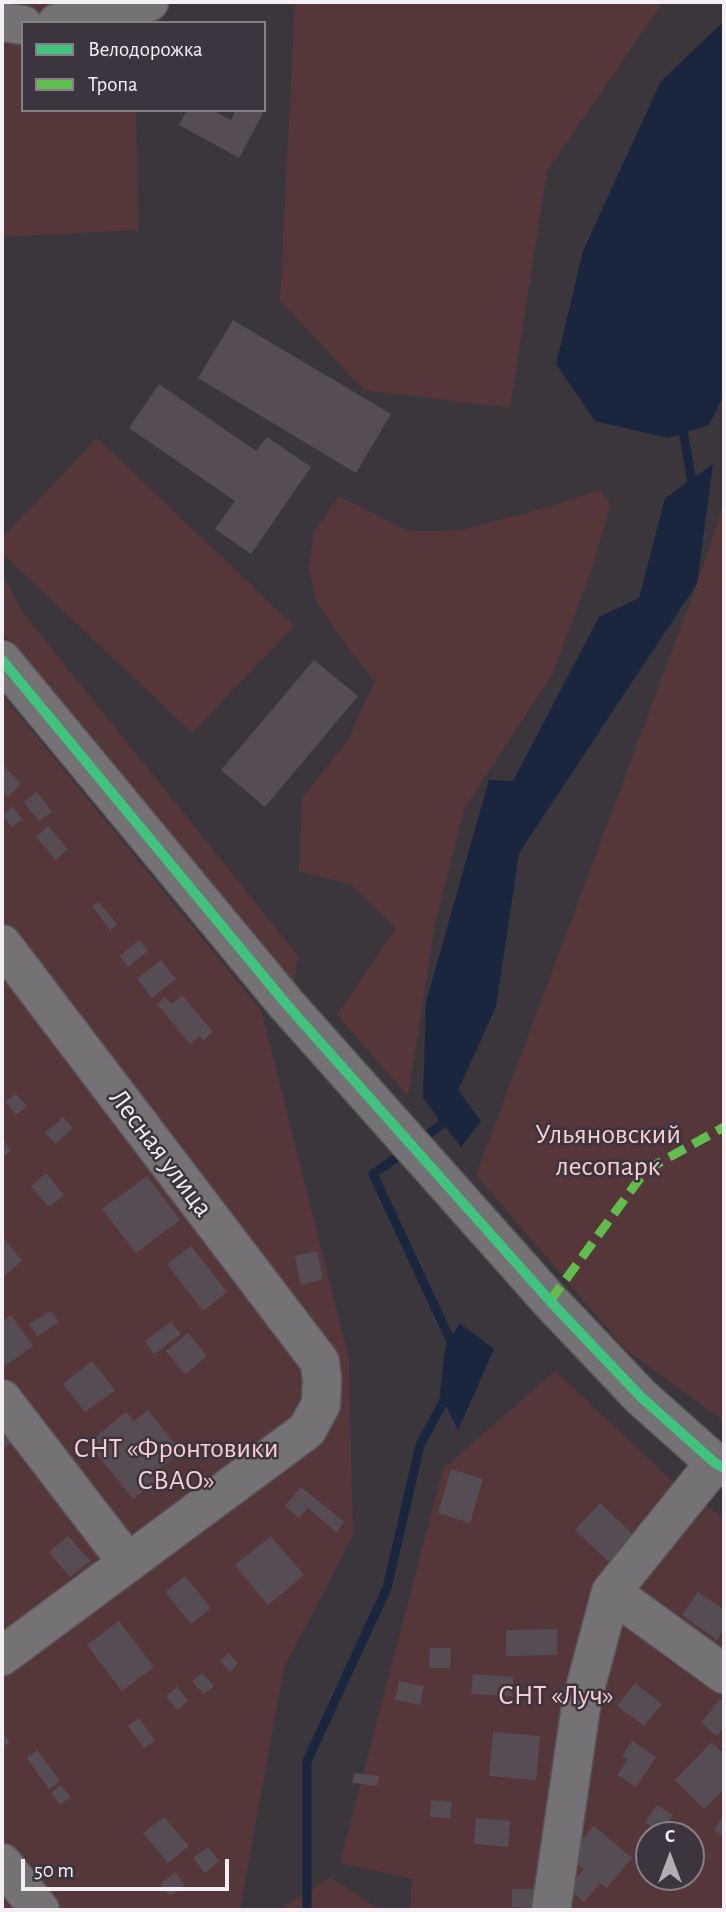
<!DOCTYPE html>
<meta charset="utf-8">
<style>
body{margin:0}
#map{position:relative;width:726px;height:1912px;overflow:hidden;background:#3b363c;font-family:"Alegreya Sans",sans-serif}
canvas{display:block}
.frame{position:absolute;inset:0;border:4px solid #f4eff5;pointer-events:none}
.legend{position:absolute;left:21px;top:21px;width:245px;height:91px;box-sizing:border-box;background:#3c343e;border:2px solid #867f87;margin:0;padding:9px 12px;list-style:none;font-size:21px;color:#f4eff5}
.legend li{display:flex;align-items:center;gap:14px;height:35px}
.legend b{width:35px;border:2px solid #867f87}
.north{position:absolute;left:635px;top:1821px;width:70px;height:70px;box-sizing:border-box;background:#3c343e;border:2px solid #867f87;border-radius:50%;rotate:0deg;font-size:19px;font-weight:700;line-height:28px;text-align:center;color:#f4eff5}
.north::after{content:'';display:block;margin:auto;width:24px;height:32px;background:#b3aeb4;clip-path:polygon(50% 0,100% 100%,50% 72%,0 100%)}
.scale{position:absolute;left:21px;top:1859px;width:208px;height:32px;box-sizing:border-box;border:4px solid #f4eff5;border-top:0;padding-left:9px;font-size:21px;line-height:24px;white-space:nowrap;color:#f4eff5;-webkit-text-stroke:5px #3c343e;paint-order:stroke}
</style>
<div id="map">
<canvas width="726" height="1912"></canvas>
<div class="frame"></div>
<ul class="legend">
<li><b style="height:9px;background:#40c37c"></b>Велодорожка</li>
<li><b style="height:9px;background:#5fbe4e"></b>Тропа</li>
</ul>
<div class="north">С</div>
<div class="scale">50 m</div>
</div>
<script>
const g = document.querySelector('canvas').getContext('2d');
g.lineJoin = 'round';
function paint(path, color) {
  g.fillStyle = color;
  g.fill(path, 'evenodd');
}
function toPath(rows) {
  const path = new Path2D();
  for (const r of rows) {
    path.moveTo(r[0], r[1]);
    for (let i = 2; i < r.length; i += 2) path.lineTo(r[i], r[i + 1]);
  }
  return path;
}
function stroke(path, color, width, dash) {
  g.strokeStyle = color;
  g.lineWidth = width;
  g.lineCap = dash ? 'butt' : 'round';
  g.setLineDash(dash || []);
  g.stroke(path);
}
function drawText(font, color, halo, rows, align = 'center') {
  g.font = font + ' "Alegreya Sans",sans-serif';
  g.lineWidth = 5;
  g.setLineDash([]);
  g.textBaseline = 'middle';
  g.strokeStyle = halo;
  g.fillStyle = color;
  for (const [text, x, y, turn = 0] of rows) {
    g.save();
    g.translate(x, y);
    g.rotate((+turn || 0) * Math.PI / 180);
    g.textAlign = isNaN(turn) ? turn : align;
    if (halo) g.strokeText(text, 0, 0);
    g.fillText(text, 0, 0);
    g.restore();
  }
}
paint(toPath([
 [2,2,135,2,23,23,23,110,136,110,138,230,2,237],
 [295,2,663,2,547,171,510,408,364,390,280,301],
 [97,438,294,626,192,733,2,553,2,538],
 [599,490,611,504,591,571,553,673,464,809,435,924,408,1096,337,1015,396,928,350,884,299,871,302,798,347,742,375,682,341,638,316,600,309,569,314,532,339,496,408,531,462,530,548,507],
 [724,502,724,1421,626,1350,476,1175,697,584],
 [2,575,24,614,298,956,293,987,2,632],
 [2,695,261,1010,349,1360,353,1536,284,1667,240,1910,2,1910],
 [555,1371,680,1488,724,1518,724,1910,410,1910,412,1879,340,1863,443,1469],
 [649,1835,691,1835,691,1877,649,1877],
 [331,1878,378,1908,378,1910,278,1910]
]), '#563739');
paint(toPath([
 [724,3,724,395,709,425,668,438,595,421,556,364,583,251,661,81,722,23],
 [713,464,697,584,519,853,496,1007,458,1090,481,1121,461,1147,423,1098,426,1002,489,780,513,781,599,617,639,598,665,498],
 [460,1323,494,1349,458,1430,440,1394,445,1347]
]), '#1a263d');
stroke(toPath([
 [682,424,693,489],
 [429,1134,443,1123,442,1111],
 [397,1157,373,1174,455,1350],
 [307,1910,307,1761,387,1588,420,1445,448,1393]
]), '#1a263d', 9);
paint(toPath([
 [187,110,212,110,231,120,236,110,258,110,263,113,239,158,179,125],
 [233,320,391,414,356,473,198,378],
 [159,384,256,451,267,437,311,467,251,554,215,529,235,501,129,428],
 [314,660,358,696,265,807,221,770],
 [2,764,21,784,8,797,2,790],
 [37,792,52,812,39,821,24,802],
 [13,807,22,819,12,827,3,815],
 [48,826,68,849,56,860,36,837],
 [99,902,117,924,110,930,92,906],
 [139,940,148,951,128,967,120,956],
 [161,960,176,979,152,998,137,979],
 [182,995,213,1032,203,1041,200,1036,190,1044,157,1004,165,997,171,1004],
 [16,1094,27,1107,16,1115,5,1101],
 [63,1117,73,1128,55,1144,45,1133],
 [2,1138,11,1150,2,1158],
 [46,1173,64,1195,49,1207,31,1186],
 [147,1176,180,1220,136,1253,102,1209],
 [2,1236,22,1261,2,1278],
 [191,1246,227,1292,203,1311,167,1264],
 [317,1251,323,1279,301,1285,295,1256],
 [51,1311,59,1322,37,1336,29,1324],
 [11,1315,33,1346,2,1368,2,1322],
 [171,1322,181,1334,154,1354,145,1341],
 [188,1333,207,1356,185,1374,166,1351],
 [92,1361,115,1390,85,1412,63,1384],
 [148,1410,181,1451,158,1470,163,1476,133,1499,88,1443,126,1412,134,1421],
 [2,1432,11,1443,2,1450],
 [451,1469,483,1479,470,1523,438,1513],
 [301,1487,344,1522,336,1532,308,1508,299,1518,285,1506],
 [600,1503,638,1539,612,1565,575,1530],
 [68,1536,90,1561,70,1577,49,1552],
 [271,1536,304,1575,268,1605,235,1565],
 [185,1576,211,1608,191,1624,165,1592],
 [698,1592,724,1610,724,1629,717,1640,682,1615],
 [119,1621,154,1667,122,1691,87,1645],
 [557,1629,557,1655,506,1656,506,1630],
 [430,1648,451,1648,450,1668,429,1668],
 [229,1653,238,1664,230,1672,220,1661],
 [202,1673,214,1686,204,1694,192,1681],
 [473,1674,513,1677,512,1696,471,1694],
 [399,1681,424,1686,420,1705,395,1700],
 [635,1683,662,1704,644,1726,617,1706],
 [177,1687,188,1701,177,1710,166,1696],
 [720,1699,724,1703,724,1727,717,1736,701,1723],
 [139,1718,155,1741,144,1748,128,1726],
 [2,1732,10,1742,2,1748],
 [493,1732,540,1736,536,1780,489,1776],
 [632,1741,656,1757,636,1787,617,1775,628,1759,622,1756],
 [712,1742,724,1754,724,1789,704,1809,675,1780],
 [37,1750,60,1781,49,1789,27,1758],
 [354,1773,379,1776,377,1786,352,1783],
 [61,1785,71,1797,60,1805,51,1793],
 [431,1800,452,1802,450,1818,430,1817],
 [657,1805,673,1815,661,1833,645,1822],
 [724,1814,724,1837,714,1830],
 [164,1817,189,1846,168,1863,143,1833],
 [476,1818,510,1821,508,1847,474,1844],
 [594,1826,632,1858,607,1888,600,1883,584,1902,567,1889,584,1869,568,1856],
 [208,1847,219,1861,205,1873,193,1858],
 [175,1872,185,1885,170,1896,160,1884],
 [512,1889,535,1889,535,1908,512,1907]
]), '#554d53');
const minor = toPath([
 [2,22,23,25],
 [57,23,149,2],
 [2,660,287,1005,550,1301,641,1397,715,1463,724,1468],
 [2,944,320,1362,322,1379,321,1404,307,1430,2,1656],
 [2,1399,128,1563],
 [611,1592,724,1674],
 [2,1863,40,1910],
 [551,1910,582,1700,611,1592,715,1463]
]);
stroke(minor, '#595559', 41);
stroke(minor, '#757275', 38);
stroke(toPath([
 [550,1301,646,1170,724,1127]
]), '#5fbe4e', 9, [18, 9]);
stroke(toPath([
 [2,660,287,1005,550,1301,641,1397,715,1463,724,1468]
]), '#40c37c', 10);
drawText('28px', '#f8cdcd', '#3c343e', [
 ["Ульяновский",608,1135],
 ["лесопарк",608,1167],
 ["СНТ «Фронтовики",176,1449],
 ["СВАО»",176,1481],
 ["СНТ «Луч»",556,1696]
]);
drawText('28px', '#f4eff5', '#3c343e', [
 ["Лесная улица",161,1153,53]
]);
</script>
